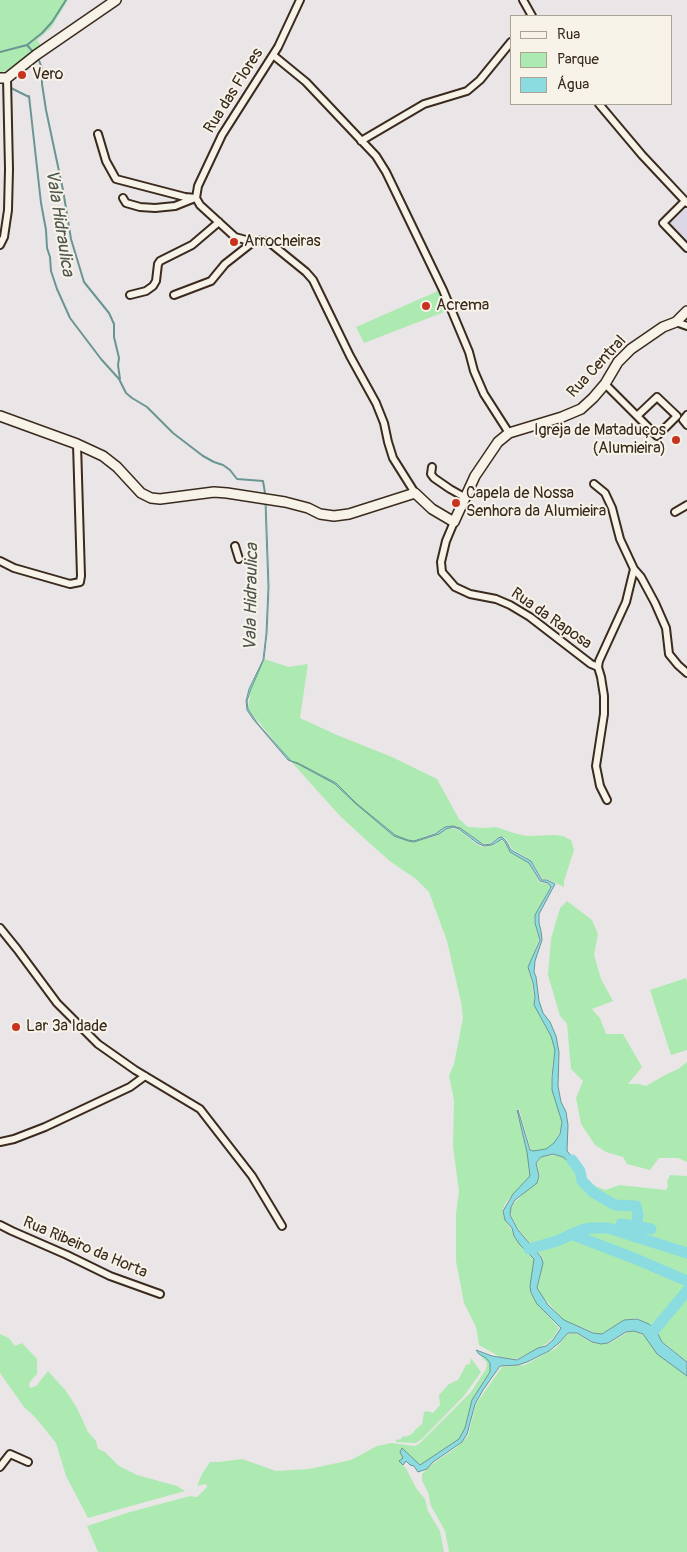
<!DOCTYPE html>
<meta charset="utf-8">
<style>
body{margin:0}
#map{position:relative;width:687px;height:1552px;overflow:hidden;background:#eae6e7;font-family:Pangolin,sans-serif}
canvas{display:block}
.legend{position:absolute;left:510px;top:15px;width:162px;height:90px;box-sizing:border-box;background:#f7f3e8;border:1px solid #aca397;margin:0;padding:6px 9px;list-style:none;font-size:15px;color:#3b2a1e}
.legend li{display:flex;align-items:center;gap:10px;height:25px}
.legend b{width:25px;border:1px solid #aca397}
</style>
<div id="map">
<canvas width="687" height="1552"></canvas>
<ul class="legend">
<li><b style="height:6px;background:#f7f3e8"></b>Rua</li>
<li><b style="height:14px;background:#adeab1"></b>Parque</li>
<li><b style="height:14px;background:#8bdce1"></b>Água</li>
</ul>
</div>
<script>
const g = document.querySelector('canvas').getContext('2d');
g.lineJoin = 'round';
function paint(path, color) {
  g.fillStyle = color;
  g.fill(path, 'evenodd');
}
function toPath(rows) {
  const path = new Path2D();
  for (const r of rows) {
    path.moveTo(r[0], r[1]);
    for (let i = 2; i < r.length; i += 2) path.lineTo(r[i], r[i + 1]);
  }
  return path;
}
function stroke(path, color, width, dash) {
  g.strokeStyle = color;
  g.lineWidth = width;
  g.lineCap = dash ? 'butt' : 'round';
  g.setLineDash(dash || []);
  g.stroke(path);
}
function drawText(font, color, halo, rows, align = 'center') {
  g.font = font + ' Pangolin,sans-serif';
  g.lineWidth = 4;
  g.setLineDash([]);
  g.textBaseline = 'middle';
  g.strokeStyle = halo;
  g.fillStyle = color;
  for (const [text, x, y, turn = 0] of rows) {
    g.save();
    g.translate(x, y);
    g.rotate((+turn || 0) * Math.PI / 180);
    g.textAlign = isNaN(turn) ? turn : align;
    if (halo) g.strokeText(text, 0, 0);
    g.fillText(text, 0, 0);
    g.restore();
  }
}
paint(toPath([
 [684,206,687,209,687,243,667,222]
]), '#dbd7e6');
paint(toPath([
 [0,0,68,0,51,28,37,40,43,48,15,67,0,73],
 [438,291,447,311,364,343,356,327],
 [264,659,289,667,308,664,300,718,337,735,392,757,437,779,459,819,468,827,485,828,496,827,517,834,528,836,554,835,563,836,571,840,574,850,564,881,564,887,547,879,543,879,531,860,512,849,507,840,503,837,498,837,491,843,484,844,456,826,449,826,435,833,416,840,432,837,446,829,452,828,459,830,476,844,483,847,492,846,501,840,504,842,510,852,529,863,539,882,548,884,550,887,535,915,534,920,539,939,528,967,532,983,534,997,534,1005,551,1036,555,1050,551,1077,552,1090,562,1122,559,1134,554,1143,546,1149,533,1151,531,1150,519,1109,516,1109,527,1152,530,1176,513,1194,506,1202,502,1211,505,1220,511,1229,514,1236,520,1246,534,1260,530,1286,530,1293,537,1304,559,1328,553,1338,546,1344,517,1359,500,1357,479,1345,476,1327,464,1303,456,1261,456,1214,459,1191,453,1147,454,1100,449,1076,454,1064,463,1018,461,1002,447,941,429,892,416,879,391,862,367,841,339,815,289,759,248,709,251,689],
 [567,901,592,920,598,934,594,955,601,979,613,1001,592,1009,600,1018,606,1034,623,1034,642,1067,628,1084,639,1084,646,1086,665,1075,678,1069,687,1062,687,1162,678,1158,659,1158,650,1170,627,1164,623,1157,606,1152,595,1145,581,1124,576,1098,583,1081,571,1069,567,1024,560,1016,548,975,551,939,560,908],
 [686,978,687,982,687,1050,671,1055,650,990],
 [553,1155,563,1157,582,1173,591,1184,605,1190,620,1185,666,1190,668,1186,667,1182,670,1175,687,1176,687,1361,662,1341,657,1331,649,1324,637,1318,624,1320,601,1334,593,1332,564,1320,542,1296,538,1288,543,1263,542,1257,519,1230,511,1215,511,1207,524,1193,537,1183,540,1176,537,1163,542,1157],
 [634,1331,643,1335,657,1354,687,1376,687,1552,449,1552,445,1531,431,1506,428,1492,422,1481,422,1474,434,1463,457,1447,468,1436,476,1404,480,1398,502,1367,525,1365,556,1348,568,1334,577,1334,592,1343,601,1344,608,1344,627,1333],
 [0,1334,9,1338,15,1346,22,1343,37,1359,37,1374,29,1383,30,1388,36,1386,48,1371,66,1391,77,1408,88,1432,96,1441,98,1449,105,1452,119,1466,137,1475,177,1486,185,1491,88,1518,66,1476,56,1443,35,1417,24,1407,0,1373],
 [479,1354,486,1358,491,1363,490,1372,472,1400,465,1428,459,1439,420,1465,412,1459,404,1458,399,1461,406,1468,416,1488,425,1499,428,1511,440,1531,444,1552,98,1552,87,1526,130,1512,190,1496,197,1497,207,1487,206,1484,197,1486,202,1474,210,1462,219,1462,242,1459,276,1471,309,1469,351,1460,377,1446,391,1443,415,1446,420,1443,471,1392,486,1369,487,1363],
 [471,1358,481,1372,464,1396,422,1439,416,1443,396,1442,396,1440,401,1439,403,1436,405,1437,412,1434,415,1430,422,1424,424,1412,428,1411,433,1413,440,1405,439,1395,449,1384,458,1380,466,1365,470,1364]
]), '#adeab1');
const water = toPath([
 [234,498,266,502,269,587,267,633,264,659,251,689,247,701,248,709,258,724,291,761,298,763,336,783,356,803,395,835,408,840,414,841,435,834,445,827,453,826,460,828,484,845,491,844,498,838,502,837,506,841,511,850,531,861,542,880,547,880,555,884,539,914,539,923,541,931,542,940,535,961,534,972,536,977,539,1001,543,1013,550,1022,556,1036,559,1052,558,1086,561,1102,566,1112,568,1125,567,1151,573,1158,580,1171,563,1157,553,1154,541,1157,536,1163,539,1176,537,1183,515,1200,511,1207,510,1215,518,1230,541,1257,543,1263,537,1288,548,1305,564,1320,593,1333,602,1334,624,1320,637,1319,649,1324,657,1332,662,1342,687,1362,687,1376,657,1354,643,1334,634,1331,626,1332,608,1343,601,1344,592,1342,577,1333,568,1333,559,1343,549,1351,527,1362,518,1365,500,1366,483,1390,475,1404,467,1434,462,1442,433,1462,427,1469,418,1472,414,1466,410,1465,406,1461,403,1465,399,1461,403,1458,400,1452,402,1448,420,1465,459,1439,465,1428,472,1400,490,1372,490,1363,486,1358,479,1354,476,1350,492,1356,517,1360,538,1348,546,1346,553,1340,561,1328,537,1304,531,1293,530,1286,534,1259,520,1245,514,1236,512,1228,505,1220,503,1211,513,1194,530,1176,527,1152,517,1110,518,1110,530,1150,533,1151,546,1149,554,1143,560,1134,562,1122,552,1090,552,1077,555,1050,551,1036,534,1005,535,997,533,983,528,967,540,940,535,923,535,915,551,887,548,883,540,881,529,863,510,852,505,842,502,839,492,845,484,846,477,843,459,829,453,827,446,829,439,834,414,842,408,841,394,836,356,804,335,784,298,764,288,760,253,719,247,710,246,701,249,689,263,660,266,634,268,587,265,502,234,498]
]);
paint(water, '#8bdce1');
stroke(water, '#6b9593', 1);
stroke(toPath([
 [0,52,27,45],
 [34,53,27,45,42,33,52,22,66,0],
 [38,58,42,68,42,84,46,110,63,190,71,239,84,282,109,313,114,324,114,337,119,358,118,365,120,379],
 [9,87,29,97],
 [29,96,41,203,46,230,47,248,50,257,51,271,57,289,70,318,101,359,119,379,126,393,132,398,147,407,173,433,203,456,214,462,223,465,230,470,237,479,263,481,265,493]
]), '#6b9593', 2);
stroke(toPath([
 [572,1160,580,1171,582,1181,594,1193,615,1205,636,1206,638,1215,635,1237],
 [621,1224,651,1229],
 [571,1234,636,1259,687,1281],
 [529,1249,557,1241,581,1230,591,1228,608,1228,687,1253],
 [651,1334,687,1291]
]), '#8bdce1', 11);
const street = toPath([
 [523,0,532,16],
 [273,55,306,82,376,156,386,172,443,290,469,352,474,371,484,394,509,433],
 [599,104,642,155,687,203],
 [98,134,106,161,116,179,185,197,196,198],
 [361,141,424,104,467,91,480,80,511,42],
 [123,198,126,203,140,207,155,208,175,206,195,198],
 [196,198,200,205,235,237,253,242,261,240,269,242,306,272,313,280,350,356,376,403,384,423,388,442,393,458,415,493],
 [196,198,198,186,222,135,278,47,300,0],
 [685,201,663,223,687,248],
 [0,245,4,237,8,210,9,169,7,78],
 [130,295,146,291,153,286,156,281,158,264,160,261,192,245,219,222],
 [174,295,211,281,225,264,253,242],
 [676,322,687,326],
 [605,384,657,436,677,416,657,397,637,416],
 [687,415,683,420,687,425],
 [432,467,431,474,434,478,450,489,466,498],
 [594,484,605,493,612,508,620,539,634,569,641,577,655,603,666,628,669,654,678,665,687,673],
 [675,512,687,505],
 [454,522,446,541,441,562,442,572,455,587,470,594,496,599,510,605,530,617,591,664,598,667],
 [235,546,239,559],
 [0,561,14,568,70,584,80,582,81,576,77,444],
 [598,667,601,677,604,696,604,714,596,766,600,786,607,800],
 [598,667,599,661,626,602,634,569],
 [0,928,17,949,57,1003,98,1044,135,1070,200,1109,252,1176,282,1226],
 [0,1142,14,1139,45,1127,130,1087,145,1076],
 [0,1225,12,1231,67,1255,110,1276,160,1294],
 [0,1467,10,1454,28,1462]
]);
const secondary = toPath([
 [0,78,7,78,36,55,116,0],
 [0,416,77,444,103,456,117,467,141,493,151,498,160,499,214,492,227,493,285,502,308,508,320,514,334,516,349,514,415,493,432,509,454,522,475,476,498,442,509,433,562,417,581,409,593,398,605,384,618,362,631,349,663,327,676,322,687,311]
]);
stroke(street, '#3b2a1e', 10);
stroke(secondary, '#3b2a1e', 12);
stroke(street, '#f7f3e8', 6);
stroke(secondary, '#f7f3e8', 9);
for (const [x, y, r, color] of [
 [22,75,5,"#c8321e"],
 [234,242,5,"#c8321e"],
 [426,306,5,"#c8321e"],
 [676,440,5,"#c8321e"],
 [456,503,5,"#c8321e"],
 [16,1027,5,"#c8321e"]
]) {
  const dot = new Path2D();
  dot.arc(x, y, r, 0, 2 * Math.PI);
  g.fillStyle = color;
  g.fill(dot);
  stroke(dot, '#f7f3e8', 2);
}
drawText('16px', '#3b2a1e', '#f7f3e8', [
 ["Vero",32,75],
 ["Arrocheiras",244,242],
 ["Acrema",436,306],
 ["Igreja de Mataduços",666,431,"right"],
 ["(Alumieira)",666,449,"right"],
 ["Capela de Nossa",466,494],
 ["Senhora da Alumieira",466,512],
 ["Lar 3ª Idade",26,1027]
], 'left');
drawText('16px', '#3b2a1e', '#f7f3e8', [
 ["Rua das Flores",234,91,-58],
 ["Rua Central",597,367,-47],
 ["Rua da Raposa",551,619,35],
 ["Rua Ribeiro da Horta",85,1248,23]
]);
drawText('italic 18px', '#4f564f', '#f7f3e8', [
 ["Vala Hidraulica",59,223,81],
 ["Vala Hidraulica",252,597,-89]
]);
</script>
